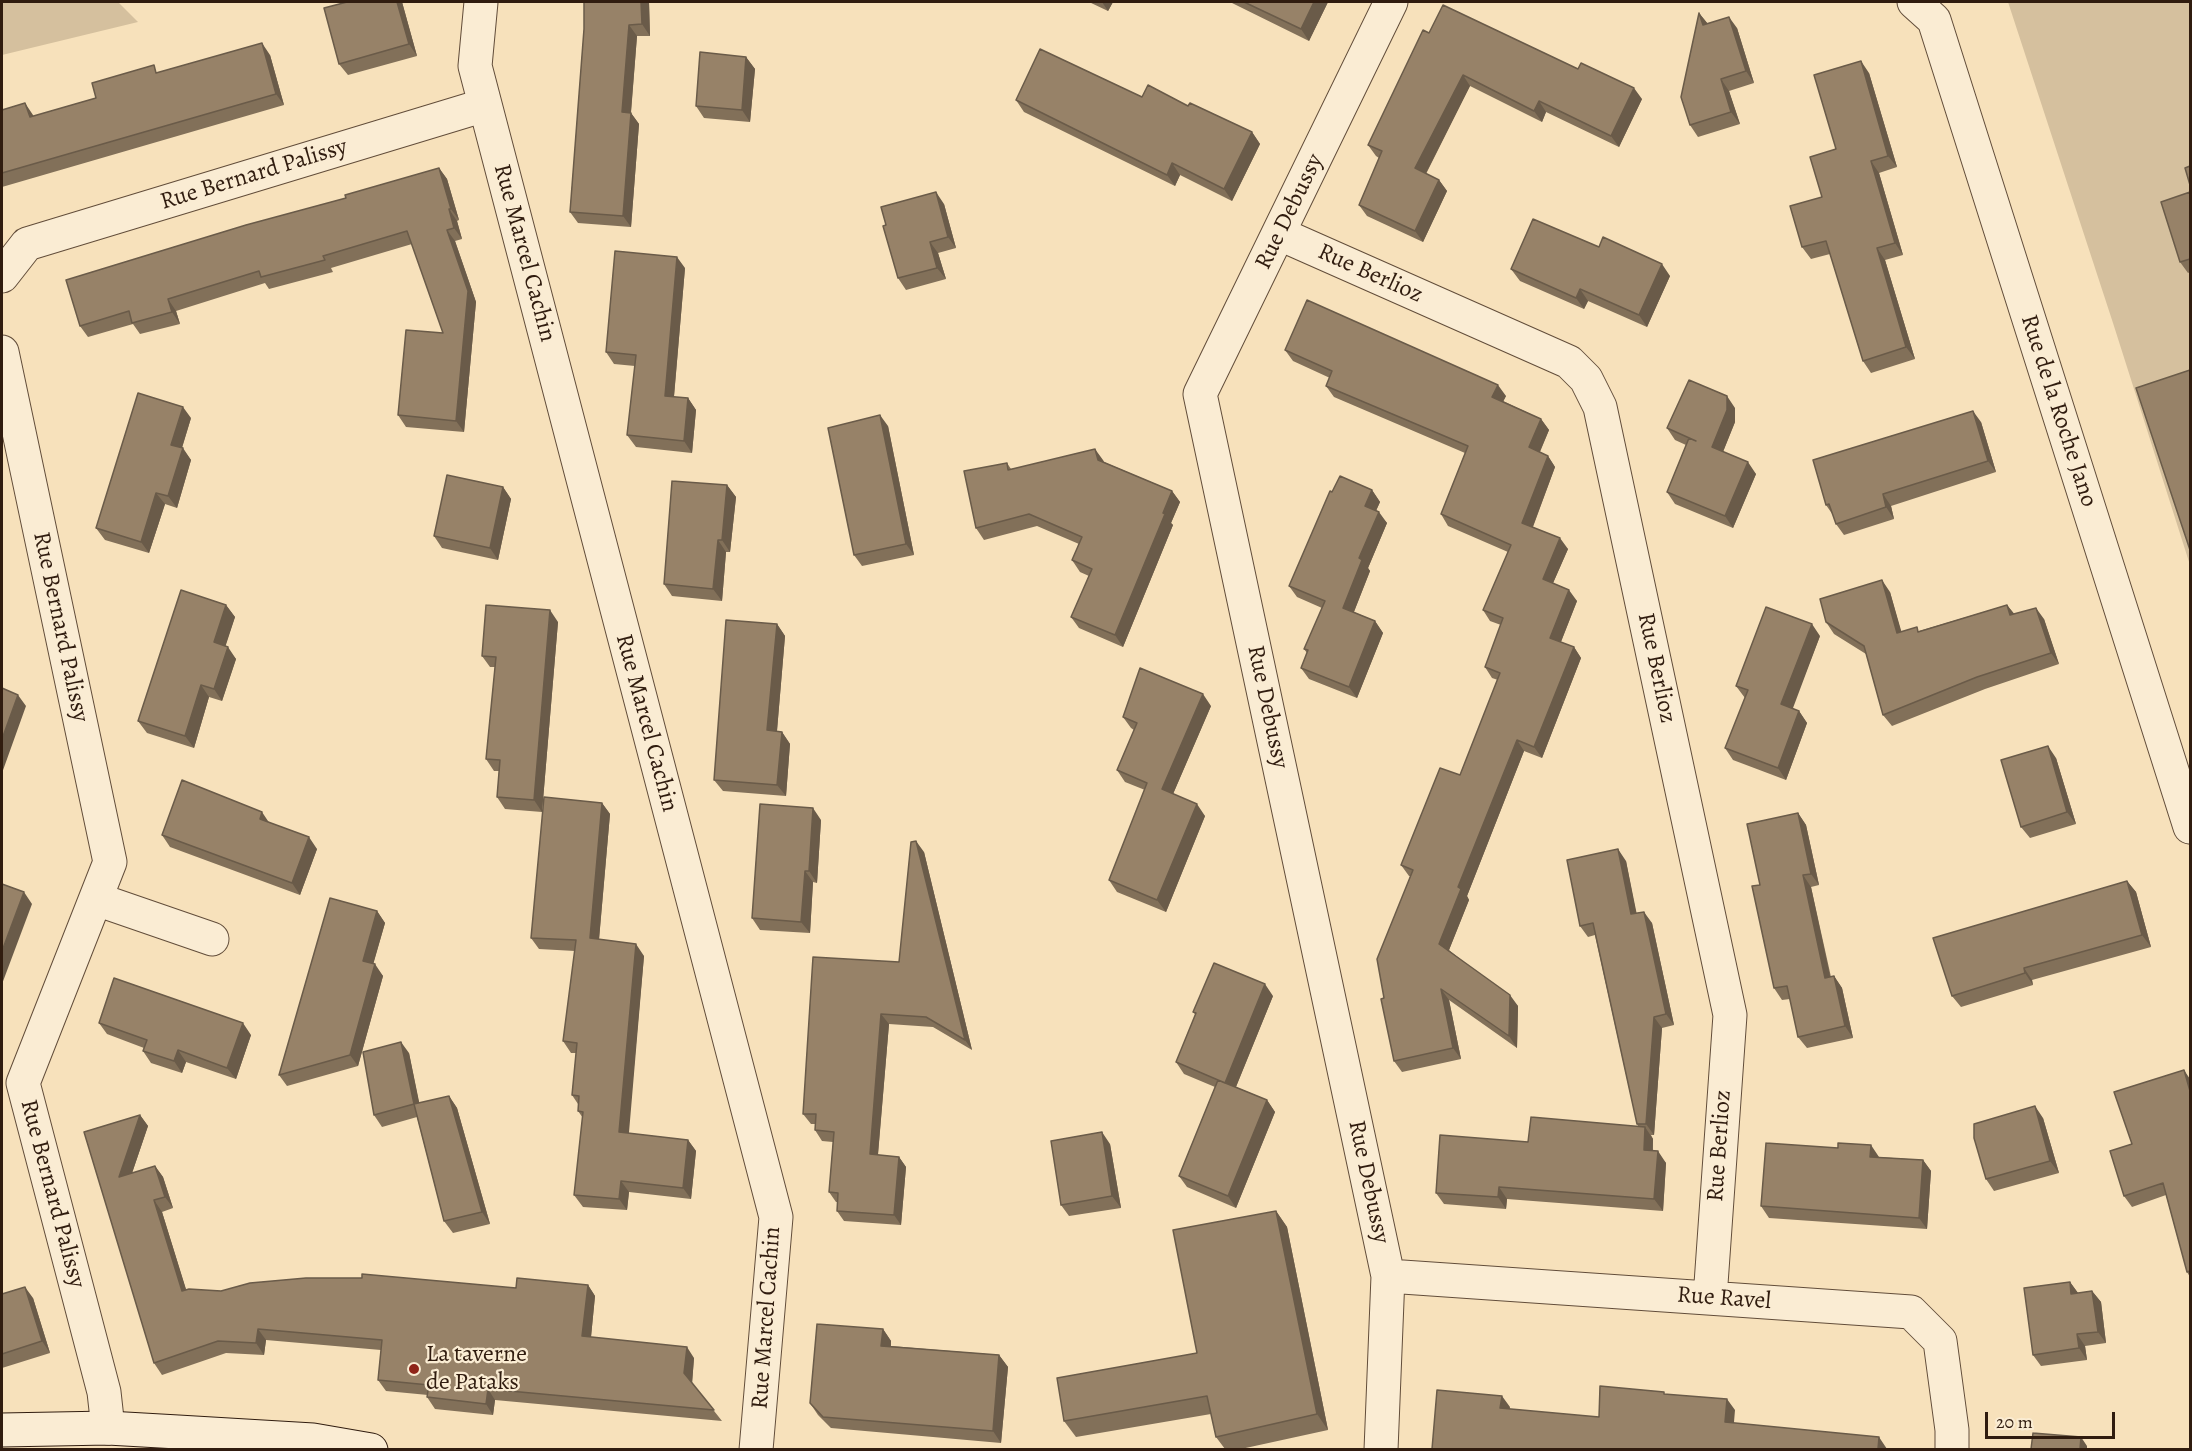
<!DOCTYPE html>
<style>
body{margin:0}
#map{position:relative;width:2192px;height:1451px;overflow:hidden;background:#f7e1bb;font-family:Alegreya,serif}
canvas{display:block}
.frame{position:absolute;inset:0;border:3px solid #301c0f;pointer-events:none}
.scale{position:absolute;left:1985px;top:1412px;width:130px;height:27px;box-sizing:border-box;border:3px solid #301c0f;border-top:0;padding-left:8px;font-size:18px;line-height:21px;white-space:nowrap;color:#301c0f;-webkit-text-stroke:4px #faecd3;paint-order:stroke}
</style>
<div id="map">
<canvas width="2192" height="1451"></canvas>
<div class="frame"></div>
<div class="scale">20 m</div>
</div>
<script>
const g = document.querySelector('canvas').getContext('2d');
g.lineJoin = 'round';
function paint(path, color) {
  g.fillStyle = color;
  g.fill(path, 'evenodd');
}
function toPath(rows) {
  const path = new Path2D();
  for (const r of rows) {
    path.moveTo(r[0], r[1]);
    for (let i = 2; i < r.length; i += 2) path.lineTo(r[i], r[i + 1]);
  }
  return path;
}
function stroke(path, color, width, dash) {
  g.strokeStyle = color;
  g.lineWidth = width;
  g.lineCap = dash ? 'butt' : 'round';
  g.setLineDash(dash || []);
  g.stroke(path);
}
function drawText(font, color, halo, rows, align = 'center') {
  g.font = font + ' Alegreya,serif';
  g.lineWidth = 4.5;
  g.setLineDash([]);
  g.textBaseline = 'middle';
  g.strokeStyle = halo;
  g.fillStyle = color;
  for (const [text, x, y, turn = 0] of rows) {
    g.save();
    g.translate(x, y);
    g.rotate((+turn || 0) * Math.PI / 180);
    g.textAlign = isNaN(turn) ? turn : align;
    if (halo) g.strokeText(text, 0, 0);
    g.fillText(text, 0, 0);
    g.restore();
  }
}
paint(toPath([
 [2,2,118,2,138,22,2,55],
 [2008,2,2190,2,2190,565,2113,323]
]), '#d5c09e');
const street = toPath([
 [481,2,475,66,776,1217,756,1450],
 [1914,2,1934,20,2190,827],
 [1280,234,1569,362,1586,379,1600,407,1730,1015,1710,1298],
 [2,276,27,244,485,105],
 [2,352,110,862,23,1083,104,1392,108,1428],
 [96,899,212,939],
 [1388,1276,1911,1312,1940,1341,1952,1430,1952,1450],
 [1381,1450,1388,1276,1200,394,1391,2]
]);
const secondary = toPath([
 [2,1430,108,1428,178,1432,313,1440,371,1450]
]);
stroke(street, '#624d3a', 35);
stroke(secondary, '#301c0f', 35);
stroke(street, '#faecd3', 33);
stroke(secondary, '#faecd3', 33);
paint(toPath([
 [347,2,402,2,417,56,348,75,339,64],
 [584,2,649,2,650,36,637,36,631,113,639,124,631,227,578,223,570,212,584,29],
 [1089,2,1113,2,1108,11],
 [1231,2,1328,2,1309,41,1232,3],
 [1699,13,1707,23,1737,28,1754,83,1729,91,1740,124,1698,137,1690,125],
 [1429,33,1642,99,1619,147,1546,112,1542,122,1470,86,1426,174,1439,180,1447,191,1423,242,1367,216,1359,205,1379,158,1376,156,1368,145],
 [270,55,284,105,2,187,2,110,34,116,96,98,159,72],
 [746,57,755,69,750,122,704,118,696,106],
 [1869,73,1897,167,1879,173,1903,255,1885,260,1915,359,1871,373,1863,361,1830,254,1811,259,1802,247,1822,197,1836,149],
 [1142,97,1188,106,1252,132,1260,144,1232,201,1180,175,1175,186,1024,112,1016,100],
 [439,168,447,179,459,220,457,221,462,239,455,241,476,302,464,432,406,427,398,415,443,333,412,244,331,268,333,272,269,289,265,283,176,311,180,324,140,334,133,324,88,337,80,326,346,198],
 [2190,192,2190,272,2188,273,2180,262],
 [944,204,956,248,938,253,946,279,906,290,898,278],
 [1599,247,1670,276,1647,327,1588,301,1584,309,1520,281,1511,269],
 [685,268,674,397,688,398,696,410,692,453,636,447,627,435,635,366,614,364,606,352],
 [1285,350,1506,396,1503,401,1541,419,1549,430,1540,452,1548,456,1555,467,1533,527,1568,549,1553,583,1577,601,1561,642,1574,647,1581,658,1542,758,1524,751,1467,896,1469,900,1449,950,1518,1006,1517,1048,1449,1000,1461,1059,1402,1072,1394,1061,1384,998,1410,876,1409,876,1401,865,1460,775,1498,680,1492,678,1485,667,1501,625,1490,621,1483,610,1508,552,1448,526,1441,514,1465,453,1334,397,1326,386,1330,378,1293,361],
 [1735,408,1735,422,1723,452,1756,474,1733,528,1675,504,1667,492,1686,445,1675,440,1667,428],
 [191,418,182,448,191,460,177,508,165,504,149,553,105,540,96,528],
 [1981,422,1996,472,1891,506,1894,519,1844,535,1836,524,1833,515,1826,505],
 [888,426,914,555,862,566,854,555],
 [1103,460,1104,462,1172,491,1180,502,1171,523,1173,525,1123,647,1079,628,1071,617,1089,576,1080,572,1072,560,1079,544,1037,526,984,540,976,528,1007,463,1011,469],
 [727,485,736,497,730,552,726,552,722,601,672,596,664,584],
 [503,487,511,499,498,560,442,548,434,536],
 [1372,490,1380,502,1376,511,1387,523,1368,568,1370,571,1354,612,1375,621,1383,633,1357,698,1309,679,1301,668,1307,653,1304,649,1322,608,1297,597,1289,586,1332,492],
 [1890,592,1901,632,1919,631,2007,605,2014,614,2044,619,2059,664,1985,689,1892,726,1883,715,1866,654,1834,634,1826,622],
 [226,605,235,617,225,646,236,659,222,701,209,697,194,748,147,733,138,721],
 [558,622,542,812,505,809,497,797,499,771,494,771,486,759,495,667,490,667,482,656],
 [777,624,785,636,777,731,782,732,790,744,786,796,723,791,714,780],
 [1820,636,1792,708,1799,711,1807,723,1786,780,1733,760,1725,748,1745,698,1736,686],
 [1211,706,1173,794,1205,816,1166,912,1117,892,1109,880,1145,790,1125,782,1117,770,1134,730,1131,728,1123,717],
 [2056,758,2076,824,2030,838,2021,827],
 [602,803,610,814,599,940,644,956,628,1133,688,1140,696,1151,691,1199,629,1192,627,1210,583,1207,574,1195,583,1118,578,1111,578,1104,572,1095,576,1053,571,1053,563,1041,575,951,539,949,531,938],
 [1798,813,1806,825,1819,885,1811,887,1831,977,1834,976,1842,988,1853,1038,1807,1048,1798,1037,1790,999,1782,1000,1774,988],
 [821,820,817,883,813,882,810,933,760,930,752,918],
 [270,823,317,849,300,895,170,847,162,835],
 [924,852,972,1050,933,1027,889,1024,878,1155,899,1157,906,1167,901,1225,844,1221,837,1211,837,1202,836,1202,829,1192,833,1142,822,1141,815,1130,816,1124,811,1124,803,1114,899,962],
 [1626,861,1636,913,1652,923,1674,1025,1662,1028,1654,1135,1651,1135,1653,1139,1653,1150,1666,1163,1663,1211,1507,1199,1506,1209,1444,1204,1436,1193,1528,1142,1638,1126,1637,1124,1595,935,1588,937,1580,926],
 [2127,881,2136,892,2151,947,2032,980,2033,985,1961,1007,1952,996],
 [377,911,385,923,373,964,383,976,358,1066,287,1086,279,1075],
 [1273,996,1236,1087,1267,1100,1275,1112,1236,1208,1187,1187,1179,1176,1215,1087,1184,1074,1176,1062,1196,1015,1193,1012],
 [99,1023,251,1035,236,1079,186,1062,182,1073,151,1063,143,1051,144,1048,107,1034],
 [409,1053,419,1103,449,1096,457,1108,490,1224,453,1233,444,1221,417,1117,382,1127,374,1115],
 [2190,1079,2190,1277,2187,1272,2166,1195,2132,1207,2124,1196,2132,1144],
 [140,1115,148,1126,132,1173,155,1166,163,1177,173,1208,162,1212,186,1290,221,1291,516,1288,588,1285,595,1296,591,1337,694,1358,692,1383,722,1421,495,1400,493,1415,435,1409,427,1397,428,1395,386,1391,378,1380,381,1350,266,1340,264,1355,226,1353,162,1375,154,1363,84,1132],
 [2043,1118,2059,1173,1994,1191,1986,1179],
 [1110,1144,1121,1208,1069,1216,1061,1205],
 [1879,1157,1923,1160,1931,1171,1927,1229,1769,1218,1761,1206],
 [1276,1211,1287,1227,1328,1430,1241,1449,1225,1449,1216,1437,1211,1414,1076,1437,1064,1421,1197,1353],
 [2070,1282,2078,1293,2092,1291,2101,1302,2106,1343,2085,1346,2087,1360,2041,1366,2033,1355],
 [2,1294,33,1298,50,1353,2,1368],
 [883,1329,891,1341,891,1346,999,1355,1008,1367,1001,1443,831,1428,818,1415,810,1403]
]), '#827059');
paint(toPath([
 [397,2,402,2,417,56,409,44],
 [641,2,649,2,650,36,642,24],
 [1102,2,1113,2,1108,11],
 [1314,2,1328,2,1309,41,1301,29],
 [1699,13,1708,24,1703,25],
 [1729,17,1737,28,1754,83,1746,71],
 [629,25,637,36,630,123,622,112],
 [262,43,270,55,284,105,276,94],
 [746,57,755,69,750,122,742,110],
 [1861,61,1869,73,1897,167,1888,156],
 [1463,75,1470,86,1423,179,1415,168],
 [1721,79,1729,91,1740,124,1731,112],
 [1634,88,1642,99,1619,147,1611,136],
 [1539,101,1546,112,1542,122,1534,111],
 [25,103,33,115,38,129,30,117],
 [631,113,639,124,631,227,623,216],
 [1252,132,1260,144,1232,201,1224,189],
 [1871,161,1879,173,1903,255,1895,243],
 [1172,163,1180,175,1175,186,1167,175],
 [439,168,447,179,459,220,451,209],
 [1439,180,1447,191,1423,242,1415,231],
 [936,192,944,204,956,248,948,237],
 [449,209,457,221,462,239,454,228],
 [447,230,455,241,476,302,464,432,456,421],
 [930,242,938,253,946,279,937,268],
 [1877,248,1885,260,1915,359,1906,347],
 [677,257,685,268,673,407,665,396],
 [1662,264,1670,276,1647,327,1639,315],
 [1580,289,1588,301,1584,309,1576,298],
 [168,299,176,311,180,324,172,312],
 [1498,385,1506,396,1500,408,1492,397],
 [1727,396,1735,408,1735,422,1720,459,1712,447],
 [688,398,696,410,692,453,684,441],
 [183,407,191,418,179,457,171,445],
 [1973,411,1981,422,1996,472,1988,461],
 [880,415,888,426,914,555,906,544],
 [1541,419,1549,430,1537,458,1529,447],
 [183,448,191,460,177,508,168,496],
 [1095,449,1103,460,1106,471,1098,460],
 [1548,456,1555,467,1530,534,1522,523],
 [1748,462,1756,474,1733,528,1725,516],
 [727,485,736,497,730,552,722,540],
 [503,487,511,499,498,560,490,548],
 [1372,490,1380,502,1373,517,1365,506],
 [1172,491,1180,502,1171,523,1173,525,1123,647,1115,635],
 [156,493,165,504,149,553,141,542],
 [1883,494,1891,506,1894,519,1886,507],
 [1379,512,1387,523,1368,568,1370,571,1351,619,1343,608,1359,558],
 [1560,538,1568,549,1550,590,1543,579],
 [718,540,726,552,722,601,713,589],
 [1882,580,1890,592,1905,644,1897,633],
 [1569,590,1577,601,1558,649,1550,638],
 [226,605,235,617,223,654,214,642],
 [2007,605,2016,616,2010,615],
 [2036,608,2044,619,2059,664,2051,653],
 [550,610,558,622,542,812,534,800],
 [1375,621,1383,633,1357,698,1349,687],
 [777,624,785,636,776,742,767,730],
 [1812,624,1820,636,1790,716,1781,704],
 [228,647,236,659,222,701,214,689],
 [1574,647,1581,658,1542,758,1534,747],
 [201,685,209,697,194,748,185,736],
 [1203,694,1211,706,1170,801,1162,789],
 [18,695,26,706,2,773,2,739],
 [1799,711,1807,723,1786,780,1778,768],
 [782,732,790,744,786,796,777,785],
 [1517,740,1524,751,1467,896,1469,900,1447,955,1439,944,1458,887],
 [2048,746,2056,758,2076,824,2067,812],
 [602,803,610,814,598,950,590,938],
 [1197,804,1205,816,1166,912,1157,900],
 [813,808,821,820,817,883,809,871],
 [262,812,270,824,260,819],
 [1798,813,1806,825,1819,885,1811,874],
 [309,837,317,849,300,895,292,883],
 [916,841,924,852,972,1050,965,1040],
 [1618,849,1626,861,1639,925,1631,914],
 [805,871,813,882,810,933,801,922],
 [1803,875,1811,887,1833,990,1825,978],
 [2127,881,2136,892,2151,947,2142,935],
 [24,892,32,904,2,984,2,951],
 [377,911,385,923,371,972,363,961],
 [1644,912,1652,923,1674,1025,1666,1014],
 [636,944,644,956,628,1144,619,1132],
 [375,964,383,976,358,1066,350,1055],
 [2024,968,2032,980,2033,985,2025,973],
 [1834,976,1842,988,1853,1038,1845,1026],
 [1265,984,1273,996,1233,1094,1225,1083],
 [1441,989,1449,1000,1461,1059,1453,1048],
 [1510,995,1518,1006,1517,1048,1509,1036],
 [881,1014,889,1024,877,1165,870,1154],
 [1654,1017,1662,1028,1654,1135,1646,1124],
 [243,1023,251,1035,236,1079,227,1068],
 [401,1042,409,1053,422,1116,414,1104],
 [178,1050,186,1062,182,1073,174,1061],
 [2184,1070,2190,1079,2190,1091],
 [449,1096,457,1108,490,1224,482,1212],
 [1267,1100,1275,1112,1236,1208,1228,1196],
 [2035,1106,2043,1118,2059,1173,2050,1161],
 [140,1115,148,1126,127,1188,119,1177],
 [1645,1127,1653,1139,1652,1161,1644,1150],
 [1102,1132,1110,1144,1121,1208,1112,1196],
 [688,1140,696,1151,691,1199,683,1188],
 [1871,1145,1879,1157,1870,1157],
 [1658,1151,1666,1163,1663,1211,1654,1199],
 [899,1157,906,1167,901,1225,894,1215],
 [1923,1160,1931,1171,1927,1229,1919,1218],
 [155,1166,163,1177,173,1208,165,1197],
 [621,1181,629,1192,627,1210,619,1199],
 [1499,1187,1507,1199,1506,1209,1498,1197],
 [154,1200,162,1212,190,1302,182,1291],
 [1276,1211,1287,1227,1328,1430,1317,1414],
 [2070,1282,2078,1293,2071,1294],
 [588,1285,595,1296,590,1347,582,1336],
 [25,1287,33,1298,50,1353,42,1341],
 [2092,1291,2101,1302,2106,1343,2098,1332],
 [258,1329,266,1340,264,1355,256,1343],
 [883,1329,891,1341,890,1357,881,1346],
 [2077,1334,2085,1346,2087,1360,2079,1348],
 [687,1347,694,1358,692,1384,684,1373],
 [999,1355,1008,1367,1001,1443,993,1431],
 [488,1389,495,1400,493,1415,486,1404],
 [1502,1396,1510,1407,1508,1420,1500,1408],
 [1727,1399,1735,1410,1733,1434,1725,1422],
 [1879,1437,1887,1449,1878,1449],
 [2081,1437,2087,1446,2087,1449,2080,1449]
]), '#6a5b49');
const building = toPath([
 [347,2,397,2,409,44,339,64,324,8,347,2],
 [584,2,641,2,642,24,629,25,622,112,631,113,623,216,570,212,584,29,584,2],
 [1244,2,1314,2,1301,29,1244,2],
 [1443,5,1578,69,1581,63,1634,88,1611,136,1539,101,1534,111,1463,75,1415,168,1439,180,1415,231,1359,205,1382,151,1368,145,1423,30,1429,33,1443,5],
 [1699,13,1703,25,1729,17,1746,71,1721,79,1731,112,1690,125,1681,97,1699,13],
 [262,43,276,94,2,173,2,110,25,103,30,117,96,98,92,83,154,65,156,73,262,43],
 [1040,49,1142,97,1148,85,1188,106,1190,103,1252,132,1224,189,1172,163,1167,175,1016,100,1040,49],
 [700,52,746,57,742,110,696,106,700,52],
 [1861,61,1888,156,1871,161,1895,243,1877,248,1906,347,1863,361,1826,241,1802,247,1790,206,1822,197,1810,157,1836,149,1814,75,1861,61],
 [2190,166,2190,185,2185,168,2190,166],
 [439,168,451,209,449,209,454,228,447,230,468,291,456,421,398,415,406,330,443,333,407,231,323,256,325,260,261,277,259,271,168,299,172,312,132,323,129,311,80,326,66,280,246,225,346,198,345,195,439,168],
 [936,192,948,237,930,242,937,268,898,278,883,226,886,225,881,207,936,192],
 [2190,192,2190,259,2180,262,2161,202,2190,192],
 [1533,219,1599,247,1603,237,1662,264,1639,315,1580,289,1576,298,1511,269,1533,219],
 [615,251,677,257,665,396,688,398,684,441,627,435,636,355,606,352,615,251],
 [1307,300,1498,385,1492,397,1541,419,1529,447,1548,456,1522,523,1560,538,1543,579,1569,590,1550,638,1574,647,1534,747,1517,740,1458,887,1461,889,1439,944,1510,995,1509,1036,1441,989,1453,1048,1394,1061,1381,999,1384,998,1377,959,1413,870,1401,865,1440,768,1460,775,1500,673,1485,667,1503,618,1483,610,1511,545,1441,514,1468,446,1326,386,1332,371,1285,350,1307,300],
 [2190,370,2190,550,2136,388,2190,370],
 [1689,380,1727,396,1727,410,1712,447,1748,462,1725,516,1667,492,1689,438,1696,441,1667,428,1689,380],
 [138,393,183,407,171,445,183,448,168,496,156,493,141,542,96,528,138,393],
 [1973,411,1988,461,1883,494,1886,507,1836,524,1829,504,1826,505,1813,460,1973,411],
 [880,415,906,544,854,555,828,428,880,415],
 [1095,449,1098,460,1172,491,1163,513,1165,514,1115,635,1071,617,1092,569,1072,560,1082,537,1029,514,976,528,964,471,1007,463,1008,470,1095,449],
 [447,475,503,487,490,548,434,536,447,475],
 [1340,476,1372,490,1365,506,1379,512,1359,558,1362,560,1343,608,1375,621,1349,687,1301,668,1308,650,1304,649,1325,601,1289,586,1330,491,1332,492,1340,476],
 [672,481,727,485,722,540,718,540,713,589,664,584,672,481],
 [1882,580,1897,633,1917,627,1918,632,2007,605,2010,615,2036,608,2051,653,1977,677,1883,715,1864,646,1826,622,1820,599,1882,580],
 [181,590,226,605,214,642,228,647,214,689,201,685,185,736,138,721,181,590],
 [486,605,550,610,534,800,497,797,500,760,486,759,496,657,482,656,486,605],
 [1766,607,1812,624,1781,704,1799,711,1778,768,1725,748,1748,690,1736,686,1766,607],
 [726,620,777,624,767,730,782,732,777,785,714,780,726,620],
 [1140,668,1203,694,1162,789,1197,804,1157,900,1109,880,1147,783,1117,770,1137,723,1123,717,1140,668],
 [2,688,18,695,2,739,2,688],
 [2048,746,2067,812,2021,827,2001,760,2048,746],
 [182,780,262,812,260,819,309,837,292,883,162,835,182,780],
 [544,797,602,803,590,938,636,944,619,1132,688,1140,683,1188,621,1181,619,1199,574,1195,583,1112,578,1111,579,1096,572,1095,577,1043,563,1041,576,940,531,938,544,797],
 [760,804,813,808,809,871,805,871,801,922,752,918,760,804],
 [1798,813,1811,874,1803,875,1825,978,1834,976,1845,1026,1798,1037,1787,986,1774,988,1752,886,1760,885,1747,824,1798,813],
 [916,841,965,1040,926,1017,881,1014,870,1154,899,1157,894,1215,837,1211,838,1193,829,1192,834,1132,815,1130,816,1114,803,1114,813,957,899,962,911,842,916,841],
 [1618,849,1631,914,1644,912,1666,1014,1654,1017,1646,1124,1637,1124,1593,923,1580,926,1567,860,1618,849],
 [2127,881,2142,935,2024,968,2025,973,1952,996,1933,938,2127,881],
 [2,884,24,892,2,951,2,884],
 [330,898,377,911,363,961,375,964,350,1055,279,1075,330,898],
 [1214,963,1265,984,1225,1083,1176,1062,1196,1013,1193,1012,1214,963],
 [114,978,243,1023,227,1068,178,1050,174,1061,143,1051,147,1040,99,1023,114,978],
 [401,1042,414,1104,374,1115,363,1052,401,1042],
 [2184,1070,2190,1091,2190,1271,2187,1272,2163,1183,2124,1196,2110,1151,2132,1144,2114,1092,2184,1070],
 [1218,1080,1267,1100,1228,1196,1179,1176,1218,1080],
 [449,1096,482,1212,444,1221,414,1104,449,1096],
 [2035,1106,2050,1161,1986,1179,1974,1138,1974,1124,2035,1106],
 [140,1115,119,1177,155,1166,165,1197,154,1200,182,1291,189,1289,221,1291,250,1283,306,1278,362,1278,362,1274,516,1288,517,1278,588,1285,582,1336,687,1347,684,1373,714,1410,488,1389,486,1404,427,1397,429,1385,378,1380,382,1340,258,1329,256,1343,218,1341,154,1363,84,1132,140,1115],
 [1531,1117,1645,1127,1644,1150,1658,1151,1654,1199,1499,1187,1498,1197,1436,1193,1440,1135,1528,1142,1531,1117],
 [1102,1132,1112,1196,1061,1205,1051,1141,1102,1132],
 [1766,1143,1838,1148,1838,1143,1871,1145,1870,1157,1923,1160,1919,1218,1761,1206,1766,1143],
 [1276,1211,1317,1414,1216,1437,1207,1396,1064,1421,1057,1378,1197,1353,1173,1230,1276,1211],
 [2070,1282,2071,1294,2092,1291,2098,1332,2077,1334,2079,1348,2033,1355,2024,1288,2070,1282],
 [25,1287,42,1341,2,1354,2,1294,25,1287],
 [817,1324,883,1329,881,1346,999,1355,993,1431,823,1417,810,1403,817,1324],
 [1600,1386,1664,1392,1664,1394,1727,1399,1725,1422,1879,1437,1878,1449,1432,1449,1437,1390,1502,1396,1500,1408,1599,1417,1600,1386],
 [2033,1433,2081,1437,2080,1449,2031,1449,2033,1433]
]);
paint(building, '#978268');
stroke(building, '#6a5b49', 1.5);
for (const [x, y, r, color] of [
 [414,1369,6,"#8f2418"]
]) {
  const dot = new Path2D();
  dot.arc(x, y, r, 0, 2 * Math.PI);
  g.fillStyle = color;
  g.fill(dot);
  stroke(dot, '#faecd3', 2);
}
drawText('24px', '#301c0f', '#faecd3', [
 ["Rue Bernard Palissy",254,175,-17],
 ["Rue Debussy",1290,212,-64],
 ["Rue Marcel Cachin",524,253,75],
 ["Rue Berlioz",1370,274,24],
 ["Rue de la Roche Jano",2058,411,72],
 ["Rue Bernard Palissy",60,627,78],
 ["Rue Berlioz",1656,668,78],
 ["Rue Debussy",1267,707,78],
 ["Rue Marcel Cachin",646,723,75],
 ["Rue Berlioz",1720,1146,-86],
 ["Rue Debussy",1368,1182,78],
 ["Rue Bernard Palissy",52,1194,75],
 ["Rue Ravel",1724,1299,4],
 ["Rue Marcel Cachin",767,1318,-86]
]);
drawText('24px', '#301c0f', '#faecd3', [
 ["La taverne",426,1355],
 ["de Pataks",426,1383]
], 'left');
</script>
